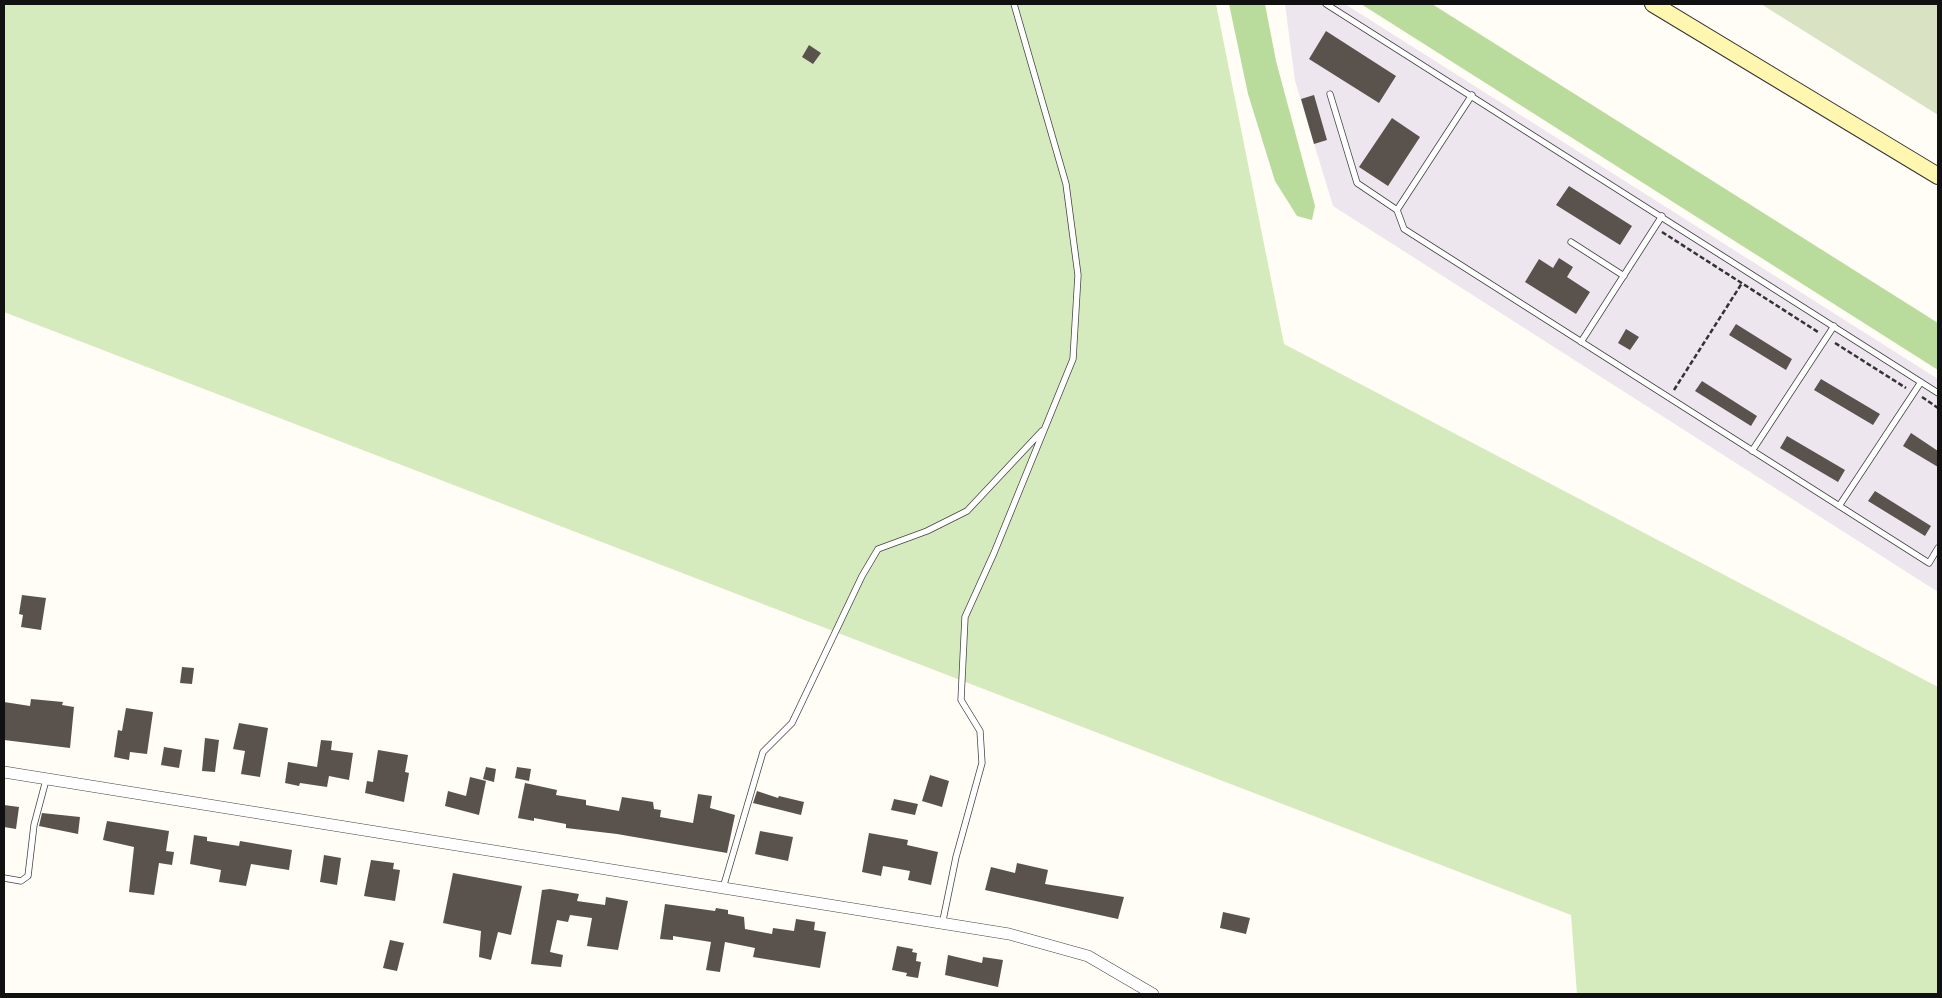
<!DOCTYPE html>
<style>
body{margin:0}
#map{position:relative;width:1942px;height:998px;overflow:hidden;background:#fffdf5;font-family:"PT Serif",serif}
canvas{display:block}
.frame{position:absolute;inset:0;border:5px solid #111;pointer-events:none}
</style>
<div id="map">
<canvas width="1942" height="998"></canvas>
<div class="frame"></div>
</div>
<script>
const g = document.querySelector('canvas').getContext('2d');
g.lineJoin = 'round';
function paint(path, color) {
  g.fillStyle = color;
  g.fill(path, 'evenodd');
}
function toPath(rows) {
  const path = new Path2D();
  for (const r of rows) {
    path.moveTo(r[0], r[1]);
    for (let i = 2; i < r.length; i += 2) path.lineTo(r[i], r[i + 1]);
  }
  return path;
}
function stroke(path, color, width, dash) {
  g.strokeStyle = color;
  g.lineWidth = width;
  g.lineCap = dash ? 'butt' : 'round';
  g.setLineDash(dash || []);
  g.stroke(path);
}
paint(toPath([
 [1285,4,1345,4,1938,379,1938,592,1333,206,1295,81]
]), '#eee6ef');
paint(toPath([
 [4,4,1216,4,1284,344,1938,687,1938,994,1577,994,1571,915,4,312]
]), '#d5ebbd');
paint(toPath([
 [1229,4,1265,4,1276,61,1315,206,1312,220,1297,216,1275,181,1248,94],
 [1361,4,1432,4,1938,323,1938,370]
]), '#b9dc9c');
paint(toPath([
 [1761,4,1938,4,1938,115]
]), '#d9e3c4');
paint(toPath([
 [1326,31,1396,76,1379,103,1309,59],
 [809,45,821,53,813,64,802,57],
 [1314,95,1327,140,1314,144,1301,99],
 [1392,118,1420,137,1388,186,1359,167],
 [1569,186,1632,226,1620,245,1556,205],
 [1559,258,1573,267,1567,277,1590,292,1576,314,1525,282,1539,259,1553,268],
 [1736,324,1792,359,1786,370,1729,335],
 [1626,329,1639,337,1630,350,1618,343],
 [1821,379,1880,414,1873,425,1814,390],
 [1702,381,1757,416,1751,426,1695,391],
 [1911,433,1938,451,1938,467,1903,446],
 [1787,436,1845,470,1838,482,1780,448],
 [1875,491,1931,526,1925,536,1868,501],
 [22,595,46,598,41,630,21,627,23,615,19,614],
 [182,667,194,668,192,684,180,683],
 [31,699,63,702,62,705,74,707,70,748,4,740,4,702,30,706],
 [126,708,153,712,147,754,130,752,129,760,114,757,118,730,122,731],
 [239,723,268,728,260,777,241,774,245,751,233,749],
 [205,738,219,740,215,772,202,771],
 [321,740,332,741,331,750,353,753,349,780,329,776,327,787,300,783,299,786,285,783,288,762,317,767],
 [164,747,182,750,179,768,161,765],
 [378,750,408,755,405,772,409,773,404,802,365,793,367,781,373,782],
 [486,767,496,769,494,782,483,779],
 [517,767,531,769,529,781,515,778],
 [930,775,949,781,942,807,922,801],
 [470,777,486,781,479,815,445,806,448,791,466,796],
 [525,783,557,790,556,795,586,800,586,805,619,811,622,797,653,802,654,809,661,810,660,817,693,823,698,794,712,796,710,808,735,815,727,853,617,834,566,828,566,824,534,818,534,821,518,818],
 [757,791,778,798,779,796,804,802,801,815,753,803],
 [894,799,918,804,915,815,891,810],
 [4,805,19,807,16,829,4,827],
 [42,813,80,817,78,834,39,826],
 [107,821,169,831,166,851,174,852,172,865,159,863,154,895,129,892,134,847,103,840],
 [760,831,793,837,788,861,755,854],
 [869,833,908,840,907,845,938,852,931,885,908,880,910,871,883,866,881,876,862,872],
 [194,835,207,837,207,841,239,846,240,841,292,850,289,870,251,864,246,886,219,882,221,870,190,864],
 [324,855,341,858,337,885,320,882],
 [371,860,394,863,393,869,400,870,395,901,364,896],
 [1017,863,1048,870,1045,884,1124,897,1118,919,985,890,991,867,1015,873],
 [453,873,522,886,511,935,498,932,491,960,479,957,481,931,443,923],
 [550,889,579,894,577,901,605,905,606,897,628,901,618,950,587,946,592,918,570,915,568,922,557,920,550,952,563,955,561,967,531,964,542,890],
 [665,904,715,911,716,908,728,910,728,914,744,917,745,929,772,934,773,928,794,931,796,919,815,922,814,930,826,932,820,968,753,957,755,948,725,942,720,972,706,970,711,942,673,936,673,940,660,939],
 [1223,912,1250,918,1246,934,1220,928],
 [390,940,404,943,397,971,383,968],
 [897,946,913,949,912,952,917,953,916,961,921,962,918,978,906,976,907,973,892,970],
 [948,955,982,963,983,957,1003,960,998,987,945,975]
]), '#5a524d');
const service = toPath([
 [1326,4,1938,393],
 [1330,94,1357,183,1397,210],
 [1472,95,1397,210,1404,229,1929,563,1938,548],
 [1571,242,1624,276],
 [1581,342,1662,216],
 [1752,451,1834,326],
 [1839,506,1921,382],
 [4,878,21,881,28,876,34,825,46,780],
 [723,888,763,752,792,723,862,576,878,549,927,531,967,511,1042,431],
 [942,925,956,857,982,763,980,731,961,700,965,617,994,553,1073,359,1078,275,1066,184,1014,4]
]);
const minor = toPath([
 [4,772,1009,934,1088,956,1153,994]
]);
const secondary = toPath([
 [1653,4,1938,176]
]);
stroke(service, '#444', 7);
stroke(minor, '#444', 12);
stroke(secondary, '#333', 18);
stroke(toPath([
 [1662,232,1818,332],
 [1835,343,1906,388],
 [1674,390,1742,283],
 [1922,397,1938,408]
]), '#333', 2.5, [5, 2.5]);
stroke(service, '#fff', 5.5);
stroke(minor, '#fff', 11);
stroke(secondary, '#fff6b0', 16);
</script>
